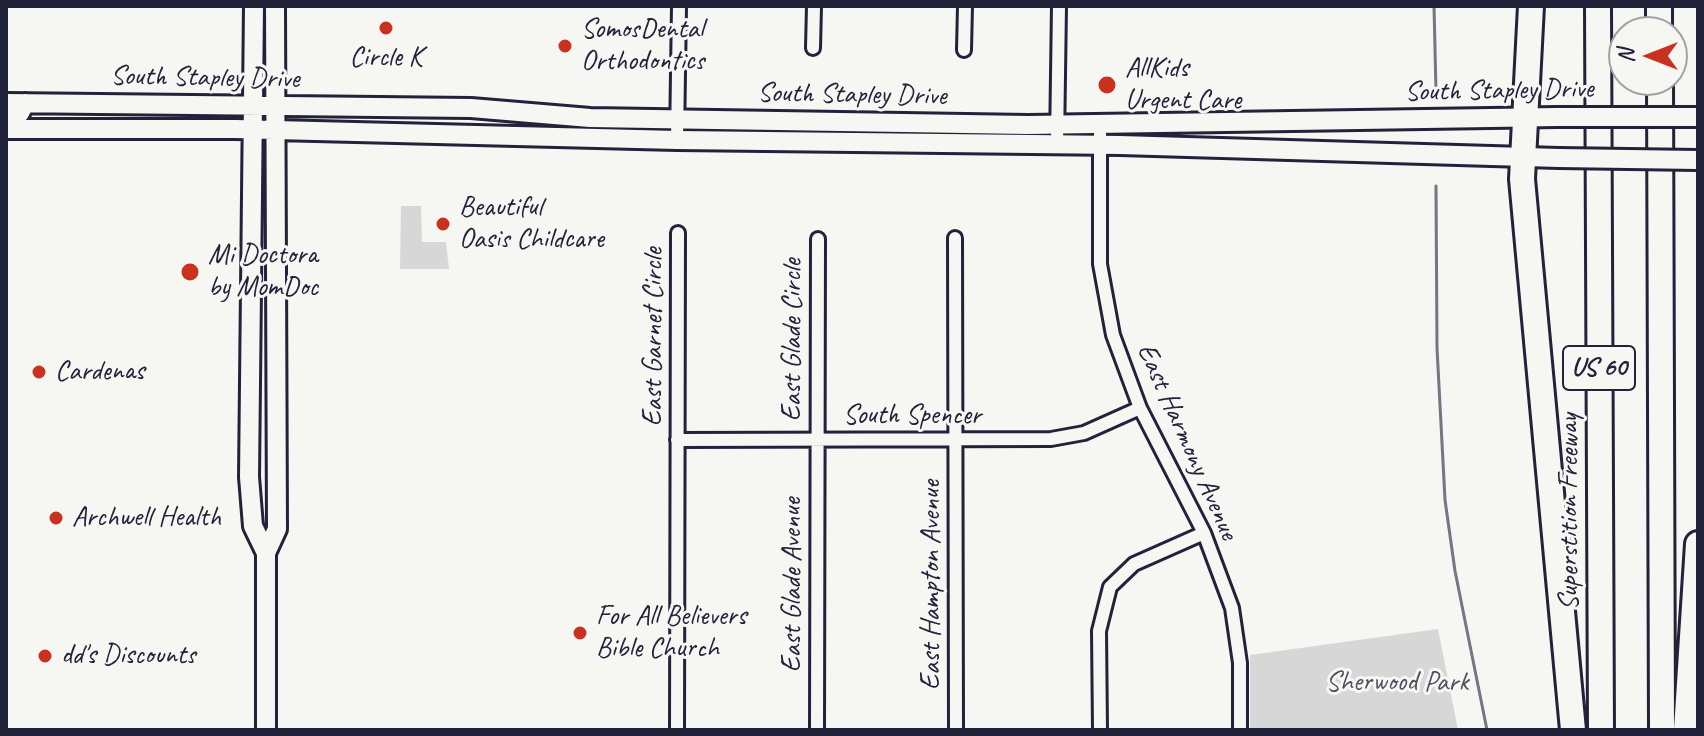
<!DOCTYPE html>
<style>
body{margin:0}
#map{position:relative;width:1704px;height:736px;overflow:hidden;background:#f6f6f2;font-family:Caveat,sans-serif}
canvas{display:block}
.frame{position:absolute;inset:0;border:8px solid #22223b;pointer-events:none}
.north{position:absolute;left:1608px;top:16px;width:80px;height:80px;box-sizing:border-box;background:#f6f6f2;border:2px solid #a1a1a9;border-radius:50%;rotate:270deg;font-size:22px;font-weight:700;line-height:32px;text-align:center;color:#22223b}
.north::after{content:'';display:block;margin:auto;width:28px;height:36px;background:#c8321e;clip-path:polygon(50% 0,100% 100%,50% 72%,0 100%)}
</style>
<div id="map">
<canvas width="1704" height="736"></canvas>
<div class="frame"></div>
<div class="north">N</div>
</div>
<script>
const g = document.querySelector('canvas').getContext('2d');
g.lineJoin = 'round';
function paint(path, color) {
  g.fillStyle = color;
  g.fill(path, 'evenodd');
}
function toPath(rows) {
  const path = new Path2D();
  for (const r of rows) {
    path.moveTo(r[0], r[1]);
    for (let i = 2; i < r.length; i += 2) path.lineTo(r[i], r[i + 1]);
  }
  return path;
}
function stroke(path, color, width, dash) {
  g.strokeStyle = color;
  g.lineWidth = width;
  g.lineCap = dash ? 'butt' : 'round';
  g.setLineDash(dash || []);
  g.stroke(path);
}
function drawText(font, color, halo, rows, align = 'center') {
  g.font = font + ' Caveat,sans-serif';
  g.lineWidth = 6;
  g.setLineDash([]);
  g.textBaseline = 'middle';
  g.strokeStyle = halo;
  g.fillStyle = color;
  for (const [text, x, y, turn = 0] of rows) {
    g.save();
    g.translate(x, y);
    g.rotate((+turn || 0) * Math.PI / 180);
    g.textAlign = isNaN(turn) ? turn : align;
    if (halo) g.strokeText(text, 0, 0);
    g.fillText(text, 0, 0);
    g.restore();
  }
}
paint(toPath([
 [401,206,421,206,422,242,446,242,449,269,400,269],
 [1438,629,1458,730,1250,730,1250,655]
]), '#d7d7d7');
stroke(toPath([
 [1434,6,1436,92],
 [1436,186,1437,348,1445,500,1455,571,1487,730]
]), '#757583', 3);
const street = toPath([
 [813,48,814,6],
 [964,50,965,6],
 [1100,124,1100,264,1113,335,1140,408,1204,533,1232,608,1240,663,1240,730],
 [677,140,679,6],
 [1057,144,1059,6],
 [955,238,956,730],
 [677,440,1051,439,1084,433,1140,408],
 [677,730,678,233],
 [817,730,818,239],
 [1100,730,1099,631,1110,587,1134,564,1204,533]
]);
const secondary = toPath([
 [254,6,249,477,253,526,266,553,266,730],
 [6,103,471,108,590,118,1028,125,1557,117],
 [6,116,20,113,25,103],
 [6,129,235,129,677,140,1120,145,1559,158],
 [266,553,277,529,275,6]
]);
const highway = toPath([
 [1531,6,1522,179,1573,730],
 [1598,6,1601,730],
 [1659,6,1659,32],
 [1660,80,1662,730],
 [1686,730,1698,544]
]);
stroke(street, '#22223b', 18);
stroke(secondary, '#22223b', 24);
stroke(highway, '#22223b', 30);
stroke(street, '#f6f6f2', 12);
stroke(secondary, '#f6f6f2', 18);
stroke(highway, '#f6f6f2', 24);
const secondaryBridge = toPath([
 [1557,117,1698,117],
 [1559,158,1698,160]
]);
stroke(secondaryBridge, '#22223b', 24, []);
stroke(secondaryBridge, '#f6f6f2', 18);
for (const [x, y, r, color] of [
 [386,28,8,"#c8321e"],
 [565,46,8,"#c8321e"],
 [1107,85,10,"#c8321e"],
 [443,224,8,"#c8321e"],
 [190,272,10,"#c8321e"],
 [39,372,8,"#c8321e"],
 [56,518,8,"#c8321e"],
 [580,633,8,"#c8321e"],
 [45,656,8,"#c8321e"]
]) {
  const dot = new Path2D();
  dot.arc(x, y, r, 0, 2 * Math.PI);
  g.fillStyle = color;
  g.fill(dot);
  stroke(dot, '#f6f6f2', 3);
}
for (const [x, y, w] of [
 [1599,368,72]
]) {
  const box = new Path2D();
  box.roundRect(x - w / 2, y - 22, w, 44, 6);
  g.fillStyle = '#f6f6f2';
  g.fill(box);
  stroke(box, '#22223b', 2);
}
drawText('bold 26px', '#22223b', null, [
 ["US 60",1599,368]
]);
drawText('28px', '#22223b', '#f6f6f2', [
 ["SomosDental",581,30],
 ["Orthodontics",581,62],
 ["Circle K",386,58,"center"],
 ["AllKids",1125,69],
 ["Urgent Care",1125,101],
 ["Beautiful",459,208],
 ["Oasis Childcare",459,240],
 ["Mi Doctora",208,256],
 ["by MomDoc",208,288],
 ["Cardenas",55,372],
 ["Archwell Health",72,518],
 ["For All Believers",596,617],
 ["Bible Church",596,649],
 ["dd's Discounts",61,656]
], 'left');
drawText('28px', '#22223b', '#f6f6f2', [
 ["South Stapley Drive",205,78,1],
 ["South Stapley Drive",1499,91,-1],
 ["South Stapley Drive",852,95,1],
 ["East Garnet Circle",654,337,-90],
 ["East Glade Circle",793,340,-90],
 ["South Spencer",912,416],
 ["East Harmony Avenue",1187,442,66],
 ["Superstition Freeway",1570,512,-90],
 ["East Glade Avenue",793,585,-90],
 ["East Hampton Avenue",932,585,-90]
]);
drawText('28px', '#4f4f62', '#f6f6f2', [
 ["Sherwood Park",1397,683]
]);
</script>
